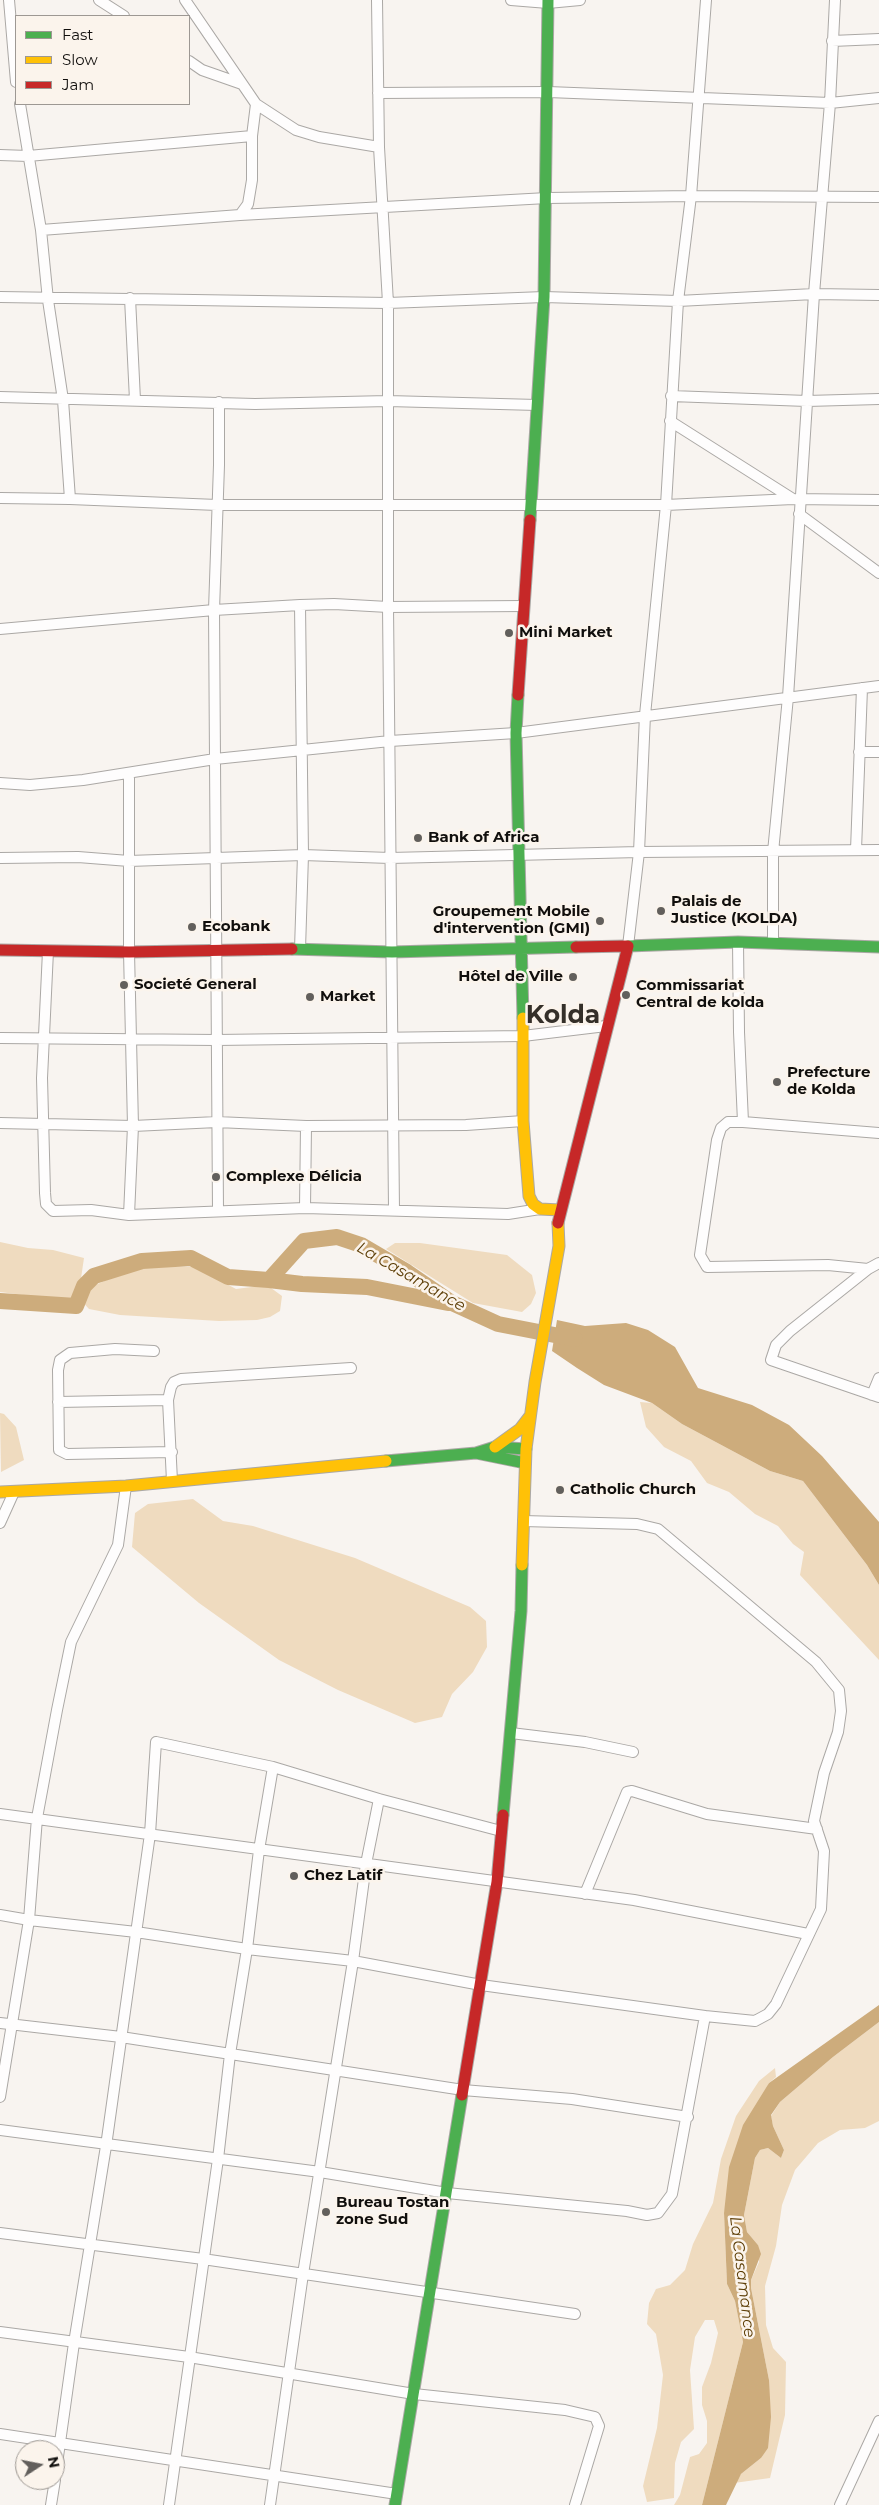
<!DOCTYPE html>
<meta charset="utf-8">
<style>
body{margin:0}
#map{position:relative;width:879px;height:2505px;overflow:hidden;background:#f8f4f0;font-family:Montserrat,sans-serif}
canvas{display:block}
.legend{position:absolute;left:15px;top:15px;width:175px;height:90px;box-sizing:border-box;background:#fbf4ec;border:1px solid #9d9893;margin:0;padding:6px 9px;list-style:none;font-size:15px;color:#110f0d}
.legend li{display:flex;align-items:center;gap:10px;height:25px}
.legend b{width:25px;border:1px solid #9d9893}
.north{position:absolute;left:15px;top:2440px;width:50px;height:50px;box-sizing:border-box;background:#fbf4ec;border:1px solid #9d9893;border-radius:50%;rotate:79deg;font-size:14px;font-weight:700;line-height:20px;text-align:center;color:#110f0d}
.north::after{content:'';display:block;margin:auto;width:18px;height:22px;background:#625f5c;clip-path:polygon(50% 0,100% 100%,50% 72%,0 100%)}
</style>
<div id="map">
<canvas width="879" height="2505"></canvas>
<ul class="legend">
<li><b style="height:6px;background:#4caf50"></b>Fast</li>
<li><b style="height:6px;background:#ffc107"></b>Slow</li>
<li><b style="height:6px;background:#c62828"></b>Jam</li>
</ul>
<div class="north">N</div>
</div>
<script>
const g = document.querySelector('canvas').getContext('2d');
g.lineJoin = 'round';
function paint(path, color) {
  g.fillStyle = color;
  g.fill(path, 'evenodd');
}
function toPath(rows) {
  const path = new Path2D();
  for (const r of rows) {
    path.moveTo(r[0], r[1]);
    for (let i = 2; i < r.length; i += 2) path.lineTo(r[i], r[i + 1]);
  }
  return path;
}
function stroke(path, color, width, dash) {
  g.strokeStyle = color;
  g.lineWidth = width;
  g.lineCap = dash ? 'butt' : 'round';
  g.setLineDash(dash || []);
  g.stroke(path);
}
function drawText(font, color, halo, rows, align = 'center') {
  g.font = font + ' Montserrat,sans-serif';
  g.lineWidth = 5;
  g.setLineDash([]);
  g.textBaseline = 'middle';
  g.strokeStyle = halo;
  g.fillStyle = color;
  for (const [text, x, y, turn = 0] of rows) {
    g.save();
    g.translate(x, y);
    g.rotate((+turn || 0) * Math.PI / 180);
    g.textAlign = isNaN(turn) ? turn : align;
    if (halo) g.strokeText(text, 0, 0);
    g.fillText(text, 0, 0);
    g.restore();
  }
}
paint(toPath([
 [0,1242,28,1248,53,1250,84,1258,79,1292,71,1301,0,1292],
 [395,1243,420,1243,507,1255,532,1275,536,1293,531,1304,522,1312,473,1303,386,1249],
 [140,1265,195,1267,236,1289,267,1285,282,1296,280,1311,270,1317,257,1320,219,1321,120,1315,89,1309,79,1298,91,1287],
 [640,1402,652,1403,682,1424,770,1471,803,1481,867,1565,879,1585,879,1660,800,1575,804,1552,793,1544,778,1526,755,1514,729,1492,707,1483,691,1461,664,1447,646,1427],
 [0,1413,4,1414,16,1427,24,1460,1,1472],
 [193,1499,223,1521,253,1526,355,1558,470,1607,486,1621,487,1647,473,1672,452,1694,442,1717,415,1723,338,1690,279,1660,199,1603,132,1547,135,1513,148,1504],
 [879,2022,879,2121,865,2128,840,2130,818,2143,795,2170,782,2205,776,2246,765,2286,766,2325,773,2348,786,2362,785,2415,770,2478,734,2483,741,2474,761,2458,769,2380,751,2288,751,2280,759,2262,758,2245,747,2232,744,2215,755,2158,760,2150,768,2148,781,2158,784,2150,773,2126,771,2116,780,2102,833,2057],
 [775,2068,776,2077,769,2083,724,2213,727,2284,735,2301,743,2342,702,2505,674,2505,680,2495,690,2457,699,2454,707,2443,707,2421,702,2405,702,2387,711,2363,718,2333,714,2320,705,2320,695,2337,690,2370,694,2429,681,2442,675,2463,674,2498,647,2502,643,2486,657,2428,663,2375,656,2334,647,2324,649,2303,656,2289,670,2285,685,2270,693,2244,713,2203,721,2159,736,2116,759,2081]
]), '#efdbbf');
paint(toPath([
 [557,1320,585,1326,626,1323,648,1330,675,1347,698,1388,752,1405,789,1425,822,1456,879,1522,879,1585,867,1565,803,1481,770,1471,682,1424,652,1403,604,1385,577,1368,552,1351],
 [879,2005,879,2022,833,2057,780,2102,771,2115,773,2126,784,2150,781,2158,768,2148,760,2150,755,2158,744,2215,747,2232,758,2245,761,2254,751,2280,751,2288,769,2380,771,2417,768,2448,761,2458,741,2474,726,2505,702,2505,743,2342,735,2301,727,2284,724,2213,729,2167,743,2125,769,2083]
]), '#cdac7c');
stroke(toPath([
 [269,1280,302,1284,367,1287,448,1303],
 [0,1301,76,1306,84,1286,94,1276,142,1261,191,1258,228,1277,269,1280,304,1241,337,1237,361,1245,407,1272,452,1303,498,1324,575,1339]
]), '#cdac7c', 16);
const street = toPath([
 [9,0,16,82],
 [99,0,124,16],
 [185,0,256,104,296,130,319,137,379,147],
 [377,0,379,147,388,303,388,607,394,1209],
 [511,0,548,3,580,0],
 [832,41,879,39],
 [189,61,202,70,242,84],
 [378,93,548,92,830,103,879,98],
 [20,104,41,230,48,300,63,400,70,499],
 [0,155,28,156,252,136],
 [240,215,248,204,252,180,252,136,256,104],
 [41,230,240,215,547,198,691,196,879,197],
 [0,297,388,303,544,297,678,301,814,294,879,295],
 [130,298,135,400],
 [671,396,807,401,879,399],
 [0,397,255,404,388,401,537,405],
 [670,421,793,499],
 [0,498,70,499,217,505,666,505,793,499,879,500],
 [799,514,879,573],
 [0,629,214,610,300,605],
 [859,752,879,752],
 [129,773,129,952,133,1126,129,1215],
 [0,783,30,785,83,780,215,759,390,741,516,733,879,686],
 [856,850,862,688],
 [0,858,78,857,129,861,303,855,390,858,639,852,879,850],
 [738,942,739,1032,743,1122,879,1133],
 [773,942,773,852,788,697,814,294,830,103,835,0],
 [628,946,639,852,645,715,666,505,678,301,691,196,706,0],
 [300,949,303,855,300,605,334,604,388,607,524,606],
 [48,951,42,1078,45,1193,46,1204,53,1211,91,1210,129,1215,305,1208,508,1214,540,1209],
 [0,1038,216,1040,523,1036,606,1026],
 [743,1122,728,1122,721,1128,717,1140,700,1255,707,1267,828,1265,868,1269,879,1263],
 [0,1123,133,1126,217,1122,306,1126,466,1125,523,1121],
 [305,1208,306,1126],
 [218,1210,214,610,219,465,219,402],
 [868,1269,790,1331,776,1345,771,1360,879,1397],
 [154,1351,115,1349,70,1353,60,1360,58,1370,59,1450,67,1454,172,1452],
 [872,1395,879,1378],
 [58,1402,168,1400],
 [172,1481,168,1400,171,1387,174,1382,181,1379,351,1368],
 [0,1523,14,1492],
 [511,1733,585,1742,633,1752],
 [0,1814,634,1900,808,1934],
 [585,1894,627,1792,632,1791,707,1814,817,1829],
 [0,1915,29,1920,136,1932,247,1949,353,1961,481,1985,705,2016,755,2021,768,2014,776,2004,821,1909,824,1851,814,1821,824,1773,838,1732,841,1711,839,1690,816,1662,658,1529,637,1524,523,1521],
 [0,2023,121,2037,463,2090,572,2099,688,2117],
 [0,2097,29,1920,37,1818,57,1710,71,1642,118,1545,126,1486],
 [0,2130,320,2172,447,2193,627,2211,647,2215,658,2213,672,2194,705,2016],
 [0,2233,203,2259,575,2314],
 [0,2332,189,2357,414,2394,565,2410,595,2417,599,2426,575,2505],
 [0,2434,397,2494],
 [55,2478,74,2343,106,2146,150,1834,156,1742,273,1767,379,1799,501,1831],
 [51,2505,55,2480],
 [169,2505,218,2159,230,2054,247,1949,259,1850,273,1767],
 [270,2505,303,2274,353,1961,366,1864,379,1799],
 [840,2505,879,2421]
]);
const fast = toPath([
 [530,520,544,297,548,0],
 [518,695,516,733,523,1018],
 [628,946,738,942,879,947],
 [292,949,392,952,576,947],
 [476,1453,525,1463],
 [386,1461,476,1453,495,1447,526,1449],
 [503,1815,521,1611,522,1565],
 [395,2505,462,2095]
]);
const slow = toPath([
 [523,1018,523,1121,529,1196,533,1204,540,1209,560,1210],
 [495,1447,520,1429,530,1416],
 [0,1492,126,1486,386,1461],
 [522,1565,526,1449,535,1382,559,1246,558,1223]
]);
const jam = toPath([
 [518,695,530,520],
 [0,950,129,952,292,949],
 [558,1223,628,946,576,947],
 [462,2095,497,1882,503,1815]
]);
stroke(street, '#aba8a5', 12);
stroke(fast, '#aba8a5', 13);
stroke(slow, '#aba8a5', 13);
stroke(jam, '#aba8a5', 13);
stroke(street, '#fefdfd', 10);
stroke(fast, '#4caf50', 11);
stroke(slow, '#ffc107', 11);
stroke(jam, '#c62828', 11);
for (const [x, y, r, color] of [
 [509,633,5,"#625f5c"],
 [418,838,5,"#625f5c"],
 [661,911,5,"#625f5c"],
 [600,921,5,"#625f5c"],
 [192,927,5,"#625f5c"],
 [573,977,5,"#625f5c"],
 [124,985,5,"#625f5c"],
 [626,995,5,"#625f5c"],
 [310,997,5,"#625f5c"],
 [777,1082,5,"#625f5c"],
 [216,1177,5,"#625f5c"],
 [560,1490,5,"#625f5c"],
 [294,1876,5,"#625f5c"],
 [326,2212,5,"#625f5c"]
]) {
  const dot = new Path2D();
  dot.arc(x, y, r, 0, 2 * Math.PI);
  g.fillStyle = color;
  g.fill(dot);
  stroke(dot, '#fbf4ec', 2);
}
drawText('bold 15px', '#110f0d', '#fbf4ec', [
 ["Mini Market",519,633],
 ["Bank of Africa",428,838],
 ["Palais de",671,902],
 ["Justice (KOLDA)",671,919],
 ["Groupement Mobile",590,912,"right"],
 ["d'intervention (GMI)",590,929,"right"],
 ["Ecobank",202,927],
 ["Hôtel de Ville",563,977,"right"],
 ["Societé General",134,985],
 ["Commissariat",636,986],
 ["Central de kolda",636,1003],
 ["Market",320,997],
 ["Prefecture",787,1073],
 ["de Kolda",787,1090],
 ["Complexe Délicia",226,1177],
 ["Catholic Church",570,1490],
 ["Chez Latif",304,1876],
 ["Bureau Tostan",336,2203],
 ["zone Sud",336,2220]
], 'left');
drawText('italic 16px', '#5c3d05', '#fbf4ec', [
 ["La Casamance",411,1277,30],
 ["La Casamance",742,2277,83]
]);
drawText('bold 25px', '#342f29', '#fbf4ec', [
 ["Kolda",563,1016]
]);
</script>
